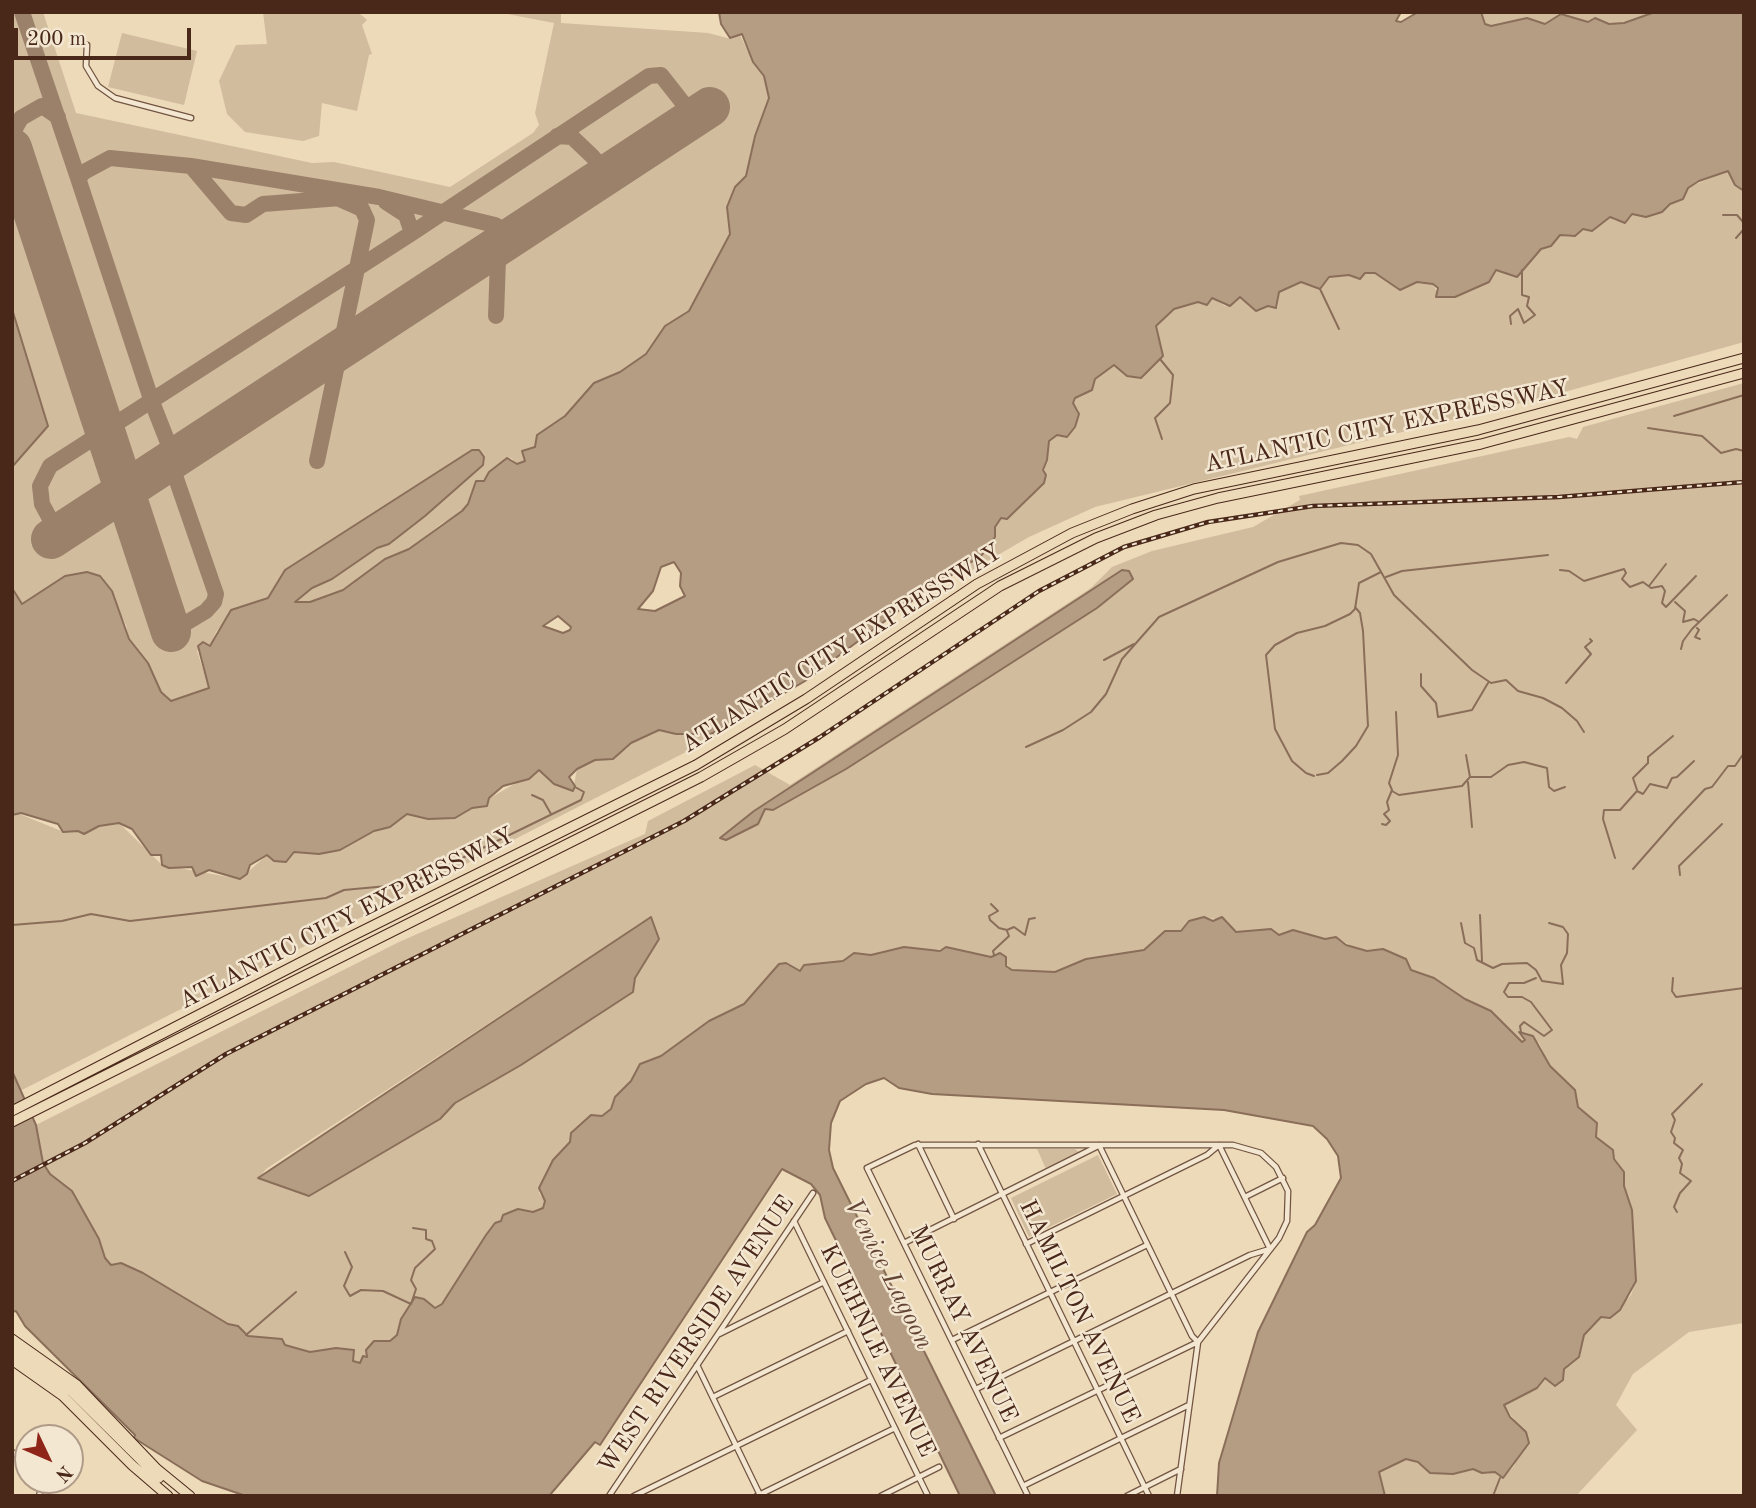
<!DOCTYPE html>
<style>
body{margin:0}
#map{position:relative;width:1756px;height:1508px;overflow:hidden;background:#eddab9;font-family:"Old Standard TT",serif}
canvas{display:block}
.frame{position:absolute;inset:0;border:14px solid #49281a;pointer-events:none}
.north{position:absolute;left:14px;top:1424px;width:70px;height:70px;box-sizing:border-box;background:#f3e7d2;border:2px solid #af9b88;border-radius:50%;rotate:134deg;font-size:19px;font-weight:700;line-height:28px;text-align:center;color:#49281a}
.north::after{content:'';display:block;margin:auto;width:24px;height:32px;background:#8f2418;clip-path:polygon(50% 0,100% 100%,50% 72%,0 100%)}
.scale{position:absolute;left:14px;top:28px;width:177px;height:32px;box-sizing:border-box;border:4px solid #49281a;border-top:0;padding-left:9px;font-size:21px;line-height:24px;white-space:nowrap;color:#49281a;-webkit-text-stroke:5px #f3e7d2;paint-order:stroke}
</style>
<div id="map">
<canvas width="1756" height="1508"></canvas>
<div class="frame"></div>
<div class="north">N</div>
<div class="scale">200 m</div>
</div>
<script>
const g = document.querySelector('canvas').getContext('2d');
g.lineJoin = 'round';
function paint(path, color) {
  g.fillStyle = color;
  g.fill(path, 'evenodd');
}
function toPath(rows) {
  const path = new Path2D();
  for (const r of rows) {
    path.moveTo(r[0], r[1]);
    for (let i = 2; i < r.length; i += 2) path.lineTo(r[i], r[i + 1]);
  }
  return path;
}
function stroke(path, color, width, dash) {
  g.strokeStyle = color;
  g.lineWidth = width;
  g.lineCap = dash ? 'butt' : 'round';
  g.setLineDash(dash || []);
  g.stroke(path);
}
function drawText(font, color, halo, rows, align = 'center') {
  g.font = font + ' "Old Standard TT",serif';
  g.lineWidth = 5;
  g.setLineDash([]);
  g.textBaseline = 'middle';
  g.strokeStyle = halo;
  g.fillStyle = color;
  for (const [text, x, y, turn = 0] of rows) {
    g.save();
    g.translate(x, y);
    g.rotate((+turn || 0) * Math.PI / 180);
    g.textAlign = isNaN(turn) ? turn : align;
    if (halo) g.strokeText(text, 0, 0);
    g.fillText(text, 0, 0);
    g.restore();
  }
}
paint(toPath([
 [12,12,43,12,76,113,312,163,334,162,450,187,533,133,539,125,535,113,554,23,497,12,561,12,561,23,708,33,731,39,739,33,753,62,764,76,769,98,754,136,746,176,735,187,727,207,730,234,689,311,667,324,646,354,620,372,594,383,565,416,537,435,535,447,525,449,525,461,517,464,511,458,501,462,473,490,468,504,459,514,441,524,409,549,385,559,343,590,310,602,295,602,312,588,332,579,377,548,389,544,425,516,478,470,475,450,282,573,268,598,235,608,216,632,210,646,204,642,197,651,209,688,171,701,160,690,129,639,126,625,100,576,87,572,70,575,22,604,12,588,12,467,48,426,12,309],
 [263,12,358,12,367,20,362,25,372,54,369,55,357,111,322,103,319,136,303,141,245,132,227,114,219,81,236,45,267,44],
 [1481,12,1655,12,1621,24,1609,24,1593,18,1588,22,1564,14,1545,24,1526,18,1491,26,1485,24],
 [122,33,197,51,184,105,108,87],
 [1728,171,1732,180,1744,191,1744,342,1550,396,1095,507,1029,537,960,577,958,572,983,555,993,541,995,527,1001,518,1009,518,1042,485,1049,441,1057,435,1064,437,1078,418,1079,411,1073,403,1075,398,1093,388,1095,379,1114,364,1141,378,1162,356,1156,326,1174,309,1198,302,1204,305,1212,298,1225,306,1240,297,1261,310,1268,306,1274,308,1278,307,1279,292,1301,282,1320,289,1329,277,1349,275,1358,279,1365,273,1375,272,1400,290,1417,282,1433,284,1437,292,1455,297,1489,282,1496,270,1517,277,1541,249,1553,245,1560,235,1570,237,1610,217,1616,221,1630,218,1632,214,1665,210,1670,204,1683,199,1689,187],
 [1744,383,1744,1323,1689,1332,1633,1374,1616,1405,1637,1430,1576,1496,1385,1496,1379,1472,1406,1459,1418,1461,1436,1474,1453,1474,1473,1469,1485,1474,1495,1472,1503,1478,1514,1466,1522,1431,1504,1405,1537,1388,1545,1378,1553,1386,1564,1378,1564,1369,1580,1357,1584,1335,1601,1317,1610,1318,1631,1295,1636,1281,1632,1210,1624,1186,1624,1172,1614,1159,1613,1150,1596,1137,1597,1123,1578,1107,1575,1090,1550,1066,1539,1043,1521,1032,1519,1034,1525,1040,1522,1042,1491,1011,1465,999,1437,980,1411,970,1399,957,1381,949,1368,951,1355,948,1337,938,1325,939,1293,930,1279,935,1263,930,1236,932,1227,921,1204,917,1189,921,1181,931,1161,935,1144,950,1086,959,1055,972,1012,970,997,953,992,957,951,948,925,951,904,947,871,955,854,953,843,961,802,967,800,971,786,963,777,965,744,1004,709,1021,661,1056,643,1062,624,1090,615,1097,611,1109,602,1116,589,1116,572,1131,570,1142,553,1160,540,1185,539,1193,545,1201,543,1207,533,1212,503,1215,501,1221,495,1223,486,1235,442,1304,435,1308,424,1299,408,1307,397,1335,390,1341,374,1341,366,1350,367,1357,361,1363,353,1361,354,1350,336,1348,310,1352,285,1345,277,1338,248,1336,238,1326,228,1324,122,1263,113,1266,105,1258,99,1239,72,1192,50,1174,43,1163,36,1125,399,942,645,834,648,821,755,765,790,785,1091,588,1112,567,1152,551,1253,527,1300,500,1299,496,1569,437,1577,439,1583,427],
 [651,917,659,939,635,979,633,992,521,1065,455,1103,440,1119,291,1189,259,1178,266,1169],
 [727,725,728,728,686,752,18,1092,12,1081,12,811,64,832,119,823,162,865,240,879,267,855,286,862,294,852,340,850,407,814,455,818,539,770,573,790,577,769,659,730,711,734],
 [1037,1149,1075,1149,1079,1152,1046,1169],
 [1098,1155,1117,1194,1029,1237,1011,1198]
]), '#d1bc9e');
const water = toPath([
 [719,12,1401,12,1396,21,1401,22,1418,12,1481,12,1485,24,1491,26,1527,18,1545,24,1561,14,1588,22,1595,18,1609,24,1624,23,1655,12,1744,12,1744,191,1735,185,1728,171,1699,181,1688,188,1683,199,1670,204,1662,212,1646,217,1632,214,1625,223,1610,217,1592,231,1583,229,1575,236,1560,235,1551,246,1541,249,1517,277,1496,270,1489,282,1455,297,1436,297,1438,288,1433,284,1417,282,1400,290,1375,273,1365,273,1360,279,1349,275,1329,277,1320,289,1301,282,1279,292,1276,308,1268,306,1256,311,1240,297,1230,306,1212,298,1207,305,1198,302,1174,309,1156,326,1163,356,1141,378,1127,376,1114,365,1095,379,1092,390,1075,398,1073,403,1079,414,1075,427,1067,437,1057,435,1049,441,1047,460,1043,470,1046,475,1044,483,1007,519,1001,518,995,527,995,537,982,555,909,603,805,681,744,717,711,734,676,734,659,730,631,743,613,759,595,760,577,769,569,777,575,786,573,791,554,784,539,770,529,779,503,786,489,798,487,806,472,808,455,818,428,819,407,814,390,827,374,831,340,850,319,854,294,852,286,862,274,861,267,855,250,865,247,874,240,879,209,870,196,876,192,867,169,868,162,865,161,855,151,855,132,829,119,823,99,826,84,834,78,831,63,832,58,824,21,813,12,815,12,588,22,604,65,576,87,572,100,576,112,591,129,639,148,663,161,692,171,701,209,688,198,646,203,642,210,646,231,610,268,598,285,570,472,450,479,450,484,457,483,465,425,516,389,544,377,548,332,579,312,588,295,602,310,602,343,590,385,559,409,549,462,511,468,504,476,481,484,481,489,472,507,458,517,464,525,461,522,451,535,447,537,435,565,416,594,383,620,372,646,354,665,326,689,311,730,234,727,207,735,187,746,176,755,136,769,98,764,76,753,62,742,34,730,38,721,24,719,12],
 [674,562,681,573,680,586,685,596,655,611,638,609,653,591,661,567,674,562],
 [558,616,571,627,570,630,563,633,543,626,558,616],
 [12,309,48,426,12,467,12,309],
 [1122,570,1129,571,1133,579,1097,608,846,769,773,810,765,809,758,824,726,840,720,838,754,811,1122,570],
 [651,917,659,939,635,978,633,992,521,1065,455,1103,440,1119,309,1196,258,1178,651,917],
 [1204,917,1213,921,1222,917,1236,932,1271,929,1279,935,1293,930,1325,939,1336,937,1346,945,1367,951,1383,949,1406,959,1411,970,1434,978,1465,999,1491,1011,1522,1042,1525,1040,1519,1032,1533,1036,1550,1066,1575,1090,1578,1107,1597,1123,1596,1137,1613,1150,1614,1159,1624,1172,1624,1186,1632,1210,1636,1281,1620,1310,1610,1318,1601,1317,1584,1335,1579,1357,1564,1369,1563,1380,1555,1386,1545,1378,1537,1388,1504,1405,1510,1417,1526,1432,1529,1443,1503,1478,1495,1472,1482,1473,1473,1469,1453,1474,1430,1473,1418,1462,1406,1459,1379,1472,1385,1496,1217,1496,1219,1463,1258,1332,1307,1232,1315,1225,1341,1178,1338,1156,1327,1139,1313,1126,1224,1110,932,1094,899,1088,884,1078,866,1084,840,1101,831,1123,829,1150,833,1168,996,1496,960,1496,825,1218,820,1195,811,1184,782,1169,600,1445,595,1442,549,1496,246,1496,202,1481,134,1438,135,1435,25,1326,16,1311,12,1312,12,1071,36,1125,43,1163,50,1174,72,1191,99,1239,105,1258,111,1265,121,1263,143,1273,228,1324,238,1326,248,1336,282,1339,285,1345,310,1352,336,1348,354,1350,353,1361,360,1363,363,1356,367,1357,366,1350,374,1341,390,1341,397,1335,401,1319,415,1297,424,1299,435,1308,442,1304,486,1235,495,1223,501,1221,503,1215,518,1209,533,1212,543,1208,545,1201,539,1188,553,1160,570,1142,571,1133,591,1115,602,1116,611,1109,615,1097,631,1081,640,1064,661,1056,709,1021,744,1004,779,964,786,963,800,971,804,965,843,961,854,953,871,955,904,947,940,951,946,947,991,957,1000,953,1006,957,1006,966,1012,970,1055,972,1086,959,1144,950,1165,931,1181,931,1189,921,1204,917]
]);
paint(water, '#b59d83');
stroke(water, '#8a6e59', 2);
stroke(toPath([
 [1723,215,1737,215,1743,222],
 [1744,217,1744,224],
 [1736,238,1744,229],
 [1320,289,1339,329],
 [1511,324,1510,316,1518,309,1524,323,1535,315,1527,306,1529,297,1522,295,1522,270],
 [1160,359,1173,375,1170,403,1155,418,1162,439],
 [1674,416,1744,395],
 [1648,428,1702,436,1721,453,1736,449,1744,451],
 [1560,570,1569,571,1584,581,1624,569,1626,573,1622,579,1630,587,1643,582,1651,588,1662,586,1665,591,1662,603,1666,607,1696,576],
 [1386,577,1402,571,1548,555],
 [1649,586,1666,564],
 [1675,602,1685,611,1683,622,1694,619,1699,622],
 [1697,628,1699,630,1695,637,1700,639],
 [1681,649,1683,641,1692,629,1727,595],
 [1104,660,1134,644],
 [1421,674,1421,686,1436,703,1438,717,1472,710,1488,683],
 [1566,683,1591,654,1585,647,1592,641,1590,639],
 [1026,747,1063,730,1091,712,1106,694,1122,659,1159,617,1278,562,1341,543,1358,545,1371,554,1394,595,1472,670,1491,683,1506,680,1518,691,1543,698,1562,708,1577,721,1584,732],
 [1317,775,1328,773,1342,761,1356,746,1368,726,1363,631,1360,613,1355,607],
 [1314,776,1306,773,1292,761,1275,729,1266,655,1275,645,1297,633,1325,626,1350,614,1355,609,1359,583,1381,572],
 [1470,777,1491,777,1508,765,1524,762,1547,768,1549,787,1554,791,1565,787],
 [1468,782,1472,827],
 [1637,790,1633,778,1648,763,1648,757,1673,736],
 [1392,791,1399,795,1462,786,1470,777,1466,755],
 [532,795,543,800,551,814],
 [1382,824,1386,825,1390,821,1384,814,1389,810,1387,802,1392,790,1389,783,1398,755,1396,712],
 [1615,858,1603,819,1604,810,1620,810,1637,791,1643,794,1650,784,1667,788,1672,778,1677,777,1694,761],
 [1633,869,1676,820,1705,789,1712,787,1728,766,1735,766,1744,753],
 [1680,875,1679,866,1722,824],
 [12,894,12,896],
 [991,904,998,911,989,916,990,920,999,928,1007,930,1014,927,1025,935,1029,919,1035,918],
 [1480,915,1482,961],
 [1461,923,1465,943,1474,948,1477,960,1493,968,1502,964,1527,963,1536,970,1542,981,1563,984,1561,965,1567,953,1568,934,1563,927,1549,923],
 [12,925,62,921,91,914,130,921,326,898,344,890,409,884,581,800,584,792,575,787],
 [994,955,993,951,1009,936,1007,931],
 [1673,978,1672,991,1676,997,1744,988],
 [1521,1032,1520,1026,1524,1022,1544,1036,1552,1030,1531,1002,1522,997,1508,997,1504,992,1509,983,1524,983,1536,978],
 [1677,1212,1674,1207,1680,1193,1691,1181,1680,1173,1682,1164,1679,1158,1683,1150,1674,1143,1675,1138,1671,1132,1675,1120,1672,1114,1702,1084],
 [345,1252,352,1267,344,1286,350,1296,361,1290,383,1291,411,1304,416,1289,411,1280,415,1268,435,1249,432,1241,426,1239,426,1230,413,1228],
 [246,1335,296,1292],
 [1493,1496,1500,1478]
]), '#8a6e59', 2);
stroke(toPath([
 [22,12,78,178],
 [12,134,21,118,42,106,58,117],
 [557,136,572,137,592,156,601,166,599,180],
 [191,166,231,213,246,215,263,204,341,198],
 [386,202,406,215,412,233],
 [317,461,367,220,362,209,337,198],
 [66,529,49,517,42,504,40,486,50,466,412,233,649,76,661,75,694,117],
 [171,632,206,611,214,602,216,594,170,461,172,453,152,402,78,178,84,172,110,158,191,166,379,197,495,225,502,229,505,241,498,259,496,316]
]), '#9b816a', 16);
stroke(toPath([
 [12,148,171,632],
 [51,539,710,107]
]), '#9b816a', 40);
const street = toPath([
 [87,45,86,66,98,86,115,98,191,118],
 [918,1144,954,1219],
 [978,1144,1149,1496],
 [1099,1145,1192,1336,1198,1342],
 [1245,1197,1283,1178],
 [794,1221,928,1496],
 [904,1243,1098,1146],
 [719,1334,824,1282],
 [952,1340,1147,1245],
 [697,1365,760,1495],
 [976,1389,1250,1255,1270,1249,1219,1145,1207,1155,1026,1244],
 [713,1397,848,1331],
 [999,1438,1198,1342],
 [12,1452,28,1461],
 [1023,1486,1189,1405],
 [39,1496,44,1480],
 [609,1496,813,1193],
 [634,1496,871,1380],
 [757,1496,895,1428],
 [881,1496,939,1467],
 [1028,1496,867,1168,915,1145,1233,1145,1261,1153,1276,1167,1288,1191,1287,1221,1279,1238,1198,1342,1177,1496],
 [1127,1496,1181,1469]
]);
const highway = toPath([
 [12,1111,348,938,696,765,806,699,977,584,1072,533,1132,509,1194,489,1478,430,1744,358],
 [12,1122,701,777,785,729,1000,586,1096,538,1156,515,1218,498,1481,444,1744,373],
 [12,1339,77,1385,157,1469,190,1496],
 [12,1349,71,1391,159,1478],
 [12,1360,63,1396,132,1465,168,1496]
]);
stroke(street, '#725442', 7);
stroke(highway, '#49281a', 11);
stroke(street, '#f3e7d2', 4.5);
stroke(highway, '#eddab9', 9);
const rail = toPath([
 [12,1181,85,1143,226,1054,684,821,820,737,1039,591,1124,547,1208,522,1313,506,1559,497,1744,482]
]);
stroke(rail, '#49281a', 4.5);
stroke(rail, '#f3e7d2', 2, [5]);
drawText('24px', '#49281a', '#f3e7d2', [
 ["ATLANTIC CITY EXPRESSWAY",1387,427,-12],
 ["ATLANTIC CITY EXPRESSWAY",842,649,-32],
 ["ATLANTIC CITY EXPRESSWAY",347,919,-27],
 ["HAMILTON AVENUE",1079,1312,64],
 ["MURRAY AVENUE",963,1324,64],
 ["WEST RIVERSIDE AVENUE",697,1335,-56],
 ["KUEHNLE AVENUE",877,1351,64]
]);
drawText('italic 26px', '#644534', '#f3e7d2', [
 ["Venice Lagoon",888,1274,63]
]);
</script>
